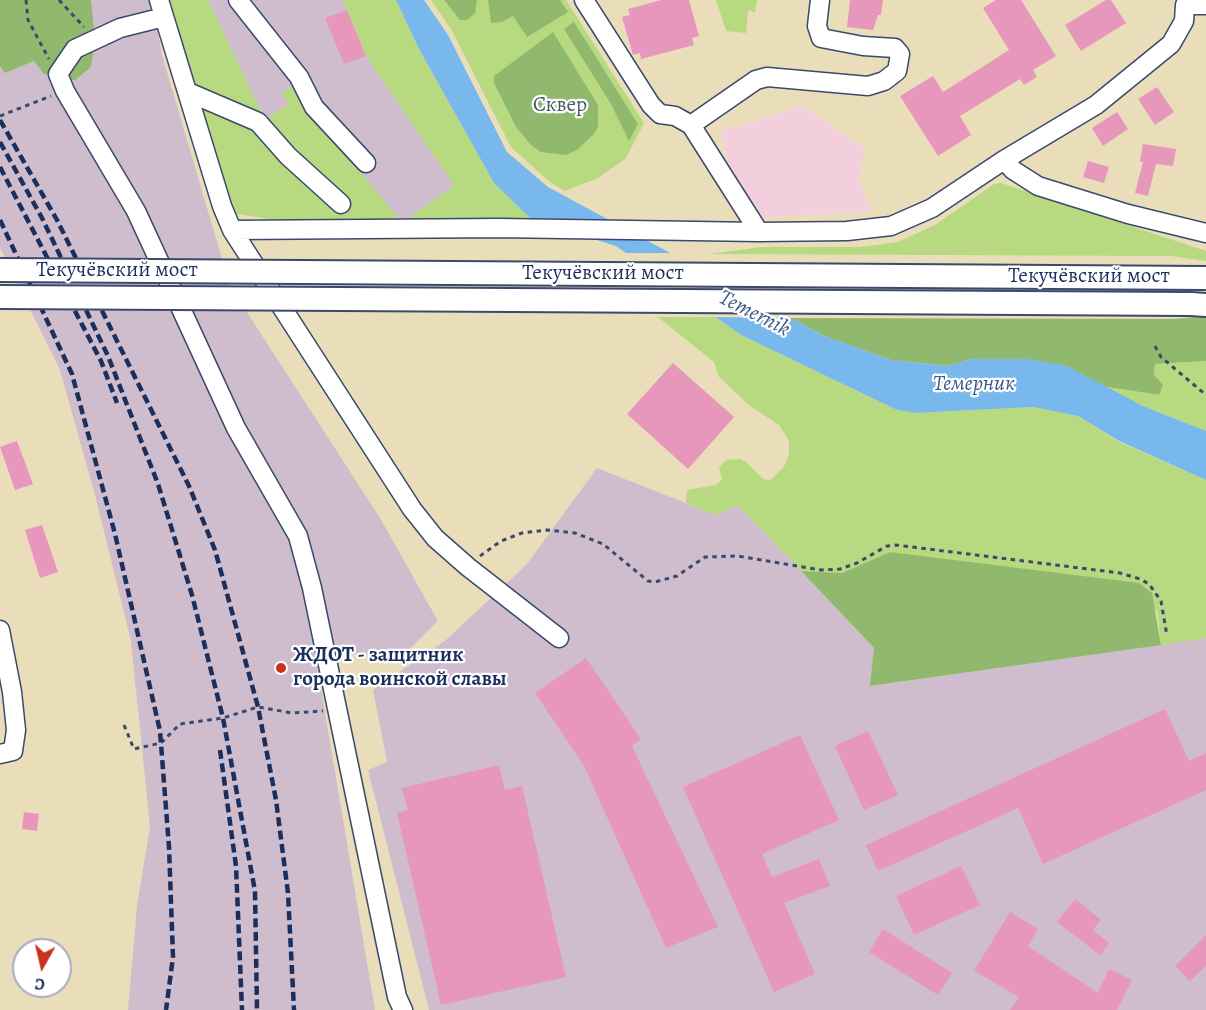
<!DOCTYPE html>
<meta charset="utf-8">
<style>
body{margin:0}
#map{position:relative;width:1206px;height:1010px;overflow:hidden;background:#e9deb9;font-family:Alegreya,serif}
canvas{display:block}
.north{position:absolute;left:12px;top:938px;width:60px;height:60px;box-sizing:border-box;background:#fff;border:2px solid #a4acbf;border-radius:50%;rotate:188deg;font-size:16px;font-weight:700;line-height:24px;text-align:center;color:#1b2f5e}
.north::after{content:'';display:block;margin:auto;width:21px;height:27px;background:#c8321e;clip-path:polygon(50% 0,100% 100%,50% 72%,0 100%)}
</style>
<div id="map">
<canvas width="1206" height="1010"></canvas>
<div class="north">С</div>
</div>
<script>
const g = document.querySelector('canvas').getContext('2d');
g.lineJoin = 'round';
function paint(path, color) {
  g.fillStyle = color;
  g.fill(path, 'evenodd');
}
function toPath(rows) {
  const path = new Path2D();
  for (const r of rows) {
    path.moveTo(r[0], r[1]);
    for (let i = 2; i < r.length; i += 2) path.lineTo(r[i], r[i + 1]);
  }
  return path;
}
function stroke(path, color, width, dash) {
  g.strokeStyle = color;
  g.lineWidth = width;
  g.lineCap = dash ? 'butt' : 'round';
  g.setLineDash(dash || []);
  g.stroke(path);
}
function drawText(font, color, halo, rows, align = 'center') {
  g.font = font + ' Alegreya,serif';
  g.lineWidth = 4.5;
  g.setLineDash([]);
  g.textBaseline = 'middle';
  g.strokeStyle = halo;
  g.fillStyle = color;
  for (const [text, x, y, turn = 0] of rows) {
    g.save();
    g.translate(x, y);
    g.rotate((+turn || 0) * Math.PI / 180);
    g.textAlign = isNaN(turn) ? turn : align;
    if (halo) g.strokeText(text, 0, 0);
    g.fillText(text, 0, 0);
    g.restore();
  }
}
paint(toPath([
 [802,106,865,149,859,176,870,212,762,217,731,172,720,132]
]), '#f3cfde');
paint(toPath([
 [0,0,152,0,162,55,230,286,380,518,438,621,404,655,315,653,375,1010,128,1010,137,906,150,827,131,641,95,495,60,370,0,248],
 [208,0,343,0,366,56,455,185,402,223,353,166,289,104,265,121],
 [597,468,716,515,738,505,874,648,871,686,1206,638,1206,1010,429,1010,368,770,387,762,373,690,446,640,527,564]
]), '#cfbdce');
paint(toPath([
 [170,0,208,0,265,120,288,105,282,92,296,85,302,100,402,223,454,185,366,56,343,0,396,0,419,49,494,183,532,220,402,223,297,223,237,214,222,180,180,44],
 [431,0,566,0,644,123,626,158,598,178,565,191,551,183,511,147,451,29],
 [716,0,757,0,755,12,748,11,746,33,726,31],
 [1001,183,1206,251,1206,261,1171,256,709,254,761,247,861,247,898,242,935,225,994,184],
 [658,317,716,317,741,335,897,410,916,413,1033,407,1078,416,1119,442,1206,480,1206,638,1161,645,1157,611,950,560,890,552,842,573,801,571,738,505,716,515,686,503,687,490,716,485,722,479,719,467,727,460,740,459,746,462,763,479,770,480,784,467,789,454,789,441,779,425,750,406,719,377,714,362],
 [1206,361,1206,431,1143,406,1101,386,1159,395,1154,375,1155,364]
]), '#b7d980');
paint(toPath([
 [0,0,91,0,95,40,91,67,75,80,44,74,34,61,5,73,0,66],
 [444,0,477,0,475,13,467,20,460,20],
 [488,0,560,0,568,12,527,37,513,16,502,22,491,23],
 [574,22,638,124,629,141,611,104,564,29],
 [553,32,598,105,598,127,594,134,577,150,566,155,541,152,531,145,516,127,494,83,494,76],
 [1206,316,1206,361,1155,364,1154,375,1163,385,1159,395,1101,386,1067,366,972,359,948,366,891,360,824,336,790,318,1174,319],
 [890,552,1139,583,1152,593,1161,645,870,686,874,648,801,571,842,573]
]), '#91b96e');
paint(toPath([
 [396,0,424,0,448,35,507,152,548,187,824,336,891,360,948,366,972,359,1029,359,1067,366,1143,406,1206,431,1206,480,1119,441,1078,416,1033,407,916,413,897,410,741,335,616,246,532,220,494,183,419,49]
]), '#78b8ec');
paint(toPath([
 [620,253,674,253,796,318,711,317]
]), '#e9deb9');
paint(toPath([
 [661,0,689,0,699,36,692,38,694,45,641,59,640,53,633,55,622,17,630,15,628,9],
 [850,0,883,0,881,15,878,15,873,30,847,27],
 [996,0,1021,0,1056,56,1033,70,1037,77,1024,85,1020,79,960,116,971,135,938,156,900,96,933,76,943,92,1009,50,983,8],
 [1106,0,1111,0,1126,23,1081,51,1065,25],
 [347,10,366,56,344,64,325,18],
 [1157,87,1174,112,1155,125,1138,99],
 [1117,112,1128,129,1103,146,1092,128],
 [1143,144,1176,149,1173,166,1156,164,1148,196,1135,193,1143,162,1140,161],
 [1088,161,1109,167,1104,183,1083,177],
 [673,363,734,417,688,469,627,414],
 [17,441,33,484,15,490,0,447],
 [42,525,58,572,40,578,25,530],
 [586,658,641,739,632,746,718,927,666,948,584,766,535,693],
 [1165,709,1189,761,1206,753,1206,790,1043,864,1018,808,878,871,866,845],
 [868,731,898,795,864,810,835,746],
 [800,735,839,820,762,854,772,877,819,859,830,886,784,903,815,974,774,992,683,787],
 [499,765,505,790,522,786,566,977,441,1005,397,813,408,810,402,788],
 [24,812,39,814,37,831,22,829],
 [961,866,980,905,914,935,896,896],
 [1075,899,1101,920,1093,930,1109,943,1100,955,1057,922],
 [1010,912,1038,929,1028,946,1098,993,1109,969,1132,980,1117,1010,1010,1010,1019,997,974,971],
 [883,929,952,973,938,995,869,952],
 [1206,935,1206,966,1190,981,1175,966]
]), '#e797bc');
const minor = toPath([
 [159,0,222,206,232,230,412,509,435,538,468,567,559,638],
 [238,0,299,77,314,107,366,163],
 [584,0,651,105,660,114,675,116,691,125,759,232],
 [1185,5,1206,5],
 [164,17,120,28,75,49,58,74,65,91,136,211,236,428,298,536,312,588,397,997,403,1010],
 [188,92,258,122,288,156,341,204],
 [691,125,756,80,767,77,868,86,884,81,897,71,900,54,895,48,863,46,821,38,817,26,820,0],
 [1004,160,1013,170,1038,186,1128,214,1206,233],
 [232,230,499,228,759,232,847,231,891,226,932,208,1004,160,1096,105,1171,44,1184,21,1185,5],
 [0,630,12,692,16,730,13,751,0,754]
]);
const major = toPath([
 [1191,304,1206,305]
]);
stroke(minor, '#3a496c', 21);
stroke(major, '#3a496c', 26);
stroke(toPath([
 [26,0,28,20,49,59],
 [59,0,84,27],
 [0,116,51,96],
 [1155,346,1161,357,1206,395],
 [480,556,501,541,522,533,547,530,575,533,603,544,648,581,655,582,677,576,705,557,738,556,821,570,840,569,857,563,887,546,896,545,1120,573,1140,579,1149,584,1161,601,1167,636],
 [124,725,134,749,161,743,180,724,223,718,258,707,292,713,323,711]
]), '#3a496c', 3, [4.5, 4.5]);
stroke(minor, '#fff', 18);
stroke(major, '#fff', 22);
stroke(toPath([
 [0,120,57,220,189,486,215,550,258,707,276,800,288,893,294,1010],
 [0,142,42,218,108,356,158,484,192,595,223,718,255,891,257,1010],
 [0,167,101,361,117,403],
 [0,220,72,374,115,534,160,731,169,847,173,957,166,1010],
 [220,750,236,866,242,1010]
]), '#1b2f5e', 4.5, [9, 4.5]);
const majorBridge = toPath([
 [0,270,1206,278],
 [0,297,1191,304]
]);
stroke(majorBridge, '#3a496c', 26, []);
stroke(majorBridge, '#fff', 22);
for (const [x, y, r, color] of [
 [281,668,6,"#c8321e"]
]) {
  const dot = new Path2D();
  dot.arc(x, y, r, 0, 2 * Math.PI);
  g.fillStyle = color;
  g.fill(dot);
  stroke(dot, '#fff', 2);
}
drawText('21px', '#425a66', '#fff', [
 ["Сквер",560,106]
]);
drawText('21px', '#1b2f5e', '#fff', [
 ["Текучёвский мост",117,271],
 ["Текучёвский мост",603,274],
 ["Текучёвский мост",1089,277]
]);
drawText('bold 21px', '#1b2f5e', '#fff', [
 ["ЖДОТ - защитник",293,656],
 ["города воинской славы",293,680]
], 'left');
drawText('italic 22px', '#375889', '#fff', [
 ["Temernik",754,314,27],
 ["Темерник",974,385]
]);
</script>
